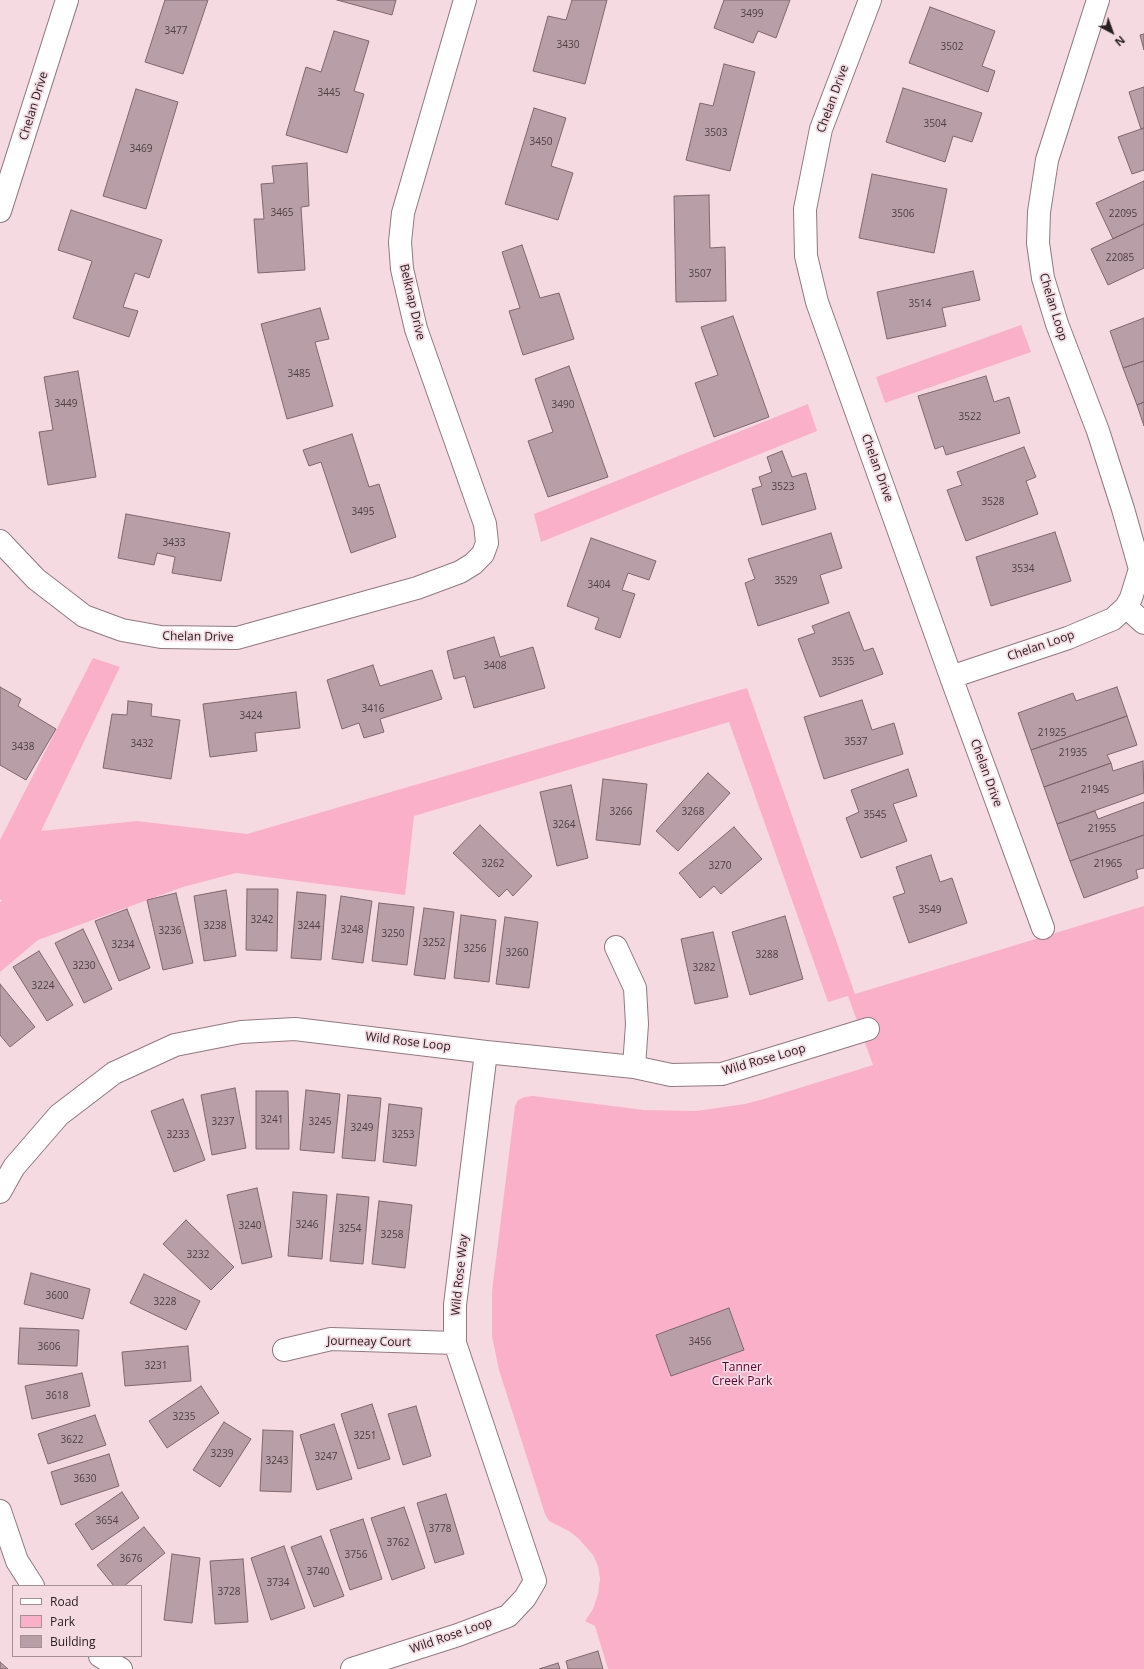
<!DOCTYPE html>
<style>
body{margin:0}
#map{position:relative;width:1144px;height:1669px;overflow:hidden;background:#f5dae2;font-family:"Open Sans",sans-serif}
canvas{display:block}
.legend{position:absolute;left:12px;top:1585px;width:130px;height:72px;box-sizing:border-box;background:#f5dae2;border:1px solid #a39096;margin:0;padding:5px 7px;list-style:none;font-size:12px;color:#292023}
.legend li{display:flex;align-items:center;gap:8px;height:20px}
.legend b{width:20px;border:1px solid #a39096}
.north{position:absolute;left:1092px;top:12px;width:40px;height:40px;-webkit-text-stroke:3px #f5dae2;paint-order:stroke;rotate:139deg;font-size:11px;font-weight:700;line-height:16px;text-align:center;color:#292023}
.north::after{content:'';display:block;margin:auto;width:14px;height:18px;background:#292023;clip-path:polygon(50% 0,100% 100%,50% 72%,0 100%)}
</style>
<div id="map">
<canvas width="1144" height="1669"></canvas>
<ul class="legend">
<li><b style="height:5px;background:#fff"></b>Road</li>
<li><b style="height:11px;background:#fbb0ca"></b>Park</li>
<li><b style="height:11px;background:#b89ea6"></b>Building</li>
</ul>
<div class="north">N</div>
</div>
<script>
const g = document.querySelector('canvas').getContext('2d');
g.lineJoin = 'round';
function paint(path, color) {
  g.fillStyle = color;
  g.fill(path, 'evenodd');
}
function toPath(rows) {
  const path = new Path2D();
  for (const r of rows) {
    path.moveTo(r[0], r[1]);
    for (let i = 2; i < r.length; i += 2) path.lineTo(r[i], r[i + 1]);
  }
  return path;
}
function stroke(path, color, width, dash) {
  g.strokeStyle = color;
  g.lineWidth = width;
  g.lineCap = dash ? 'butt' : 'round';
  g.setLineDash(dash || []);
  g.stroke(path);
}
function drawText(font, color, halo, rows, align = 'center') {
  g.font = font + ' "Open Sans",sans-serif';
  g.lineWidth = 3.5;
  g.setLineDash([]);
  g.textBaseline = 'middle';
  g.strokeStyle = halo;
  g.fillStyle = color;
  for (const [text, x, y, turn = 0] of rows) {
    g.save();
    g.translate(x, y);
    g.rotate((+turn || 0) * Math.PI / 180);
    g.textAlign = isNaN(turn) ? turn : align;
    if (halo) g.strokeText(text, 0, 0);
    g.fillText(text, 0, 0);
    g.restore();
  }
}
paint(toPath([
 [1021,325,1031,352,885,403,876,377],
 [808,404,817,431,541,542,534,514],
 [93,658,120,667,41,831,137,821,247,834,747,688,855,994,1144,906,1144,1669,608,1669,595,1626,585,1621,593,1609,598,1594,600,1579,598,1566,593,1555,579,1539,569,1531,549,1521,545,1514,499,1370,492,1336,492,1291,515,1106,518,1100,525,1097,533,1096,644,1110,696,1111,745,1104,764,1099,873,1065,848,996,828,1002,729,722,414,816,405,895,236,873,183,887,38,940,0,972,0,902,2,901,0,899,0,840]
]), '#fbb0ca');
const building = toPath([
 [165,0,208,0,183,74,145,62,165,0],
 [337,0,396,0,392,15,337,0],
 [572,0,607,0,585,84,533,71,548,16,566,20,572,0],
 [724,0,790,0,776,38,758,31,753,43,714,28,724,0],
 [930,7,995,31,982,66,995,71,988,92,909,63,930,7],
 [334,31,369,41,354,91,364,94,347,153,286,135,306,67,321,72,334,31],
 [1144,34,1144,50,1140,35,1144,34],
 [724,64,755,72,730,171,686,160,700,103,713,106,724,64],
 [1144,87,1144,128,1141,129,1129,92,1144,87],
 [903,88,982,113,972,142,953,136,945,162,886,142,903,88],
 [136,89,178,102,146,209,103,196,136,89],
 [534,108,566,118,551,166,573,173,558,220,505,204,534,108],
 [1144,128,1144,170,1132,174,1118,137,1144,128],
 [307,163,309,206,301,207,305,270,258,273,254,219,264,219,261,184,274,183,272,166,307,163],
 [872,174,947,189,934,253,859,238,872,174],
 [1144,181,1144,224,1113,239,1096,203,1144,181],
 [709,195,710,248,725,247,726,301,676,302,674,196,709,195],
 [71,210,162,240,149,278,135,273,123,307,138,311,129,337,73,318,92,261,58,250,71,210],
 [1144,224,1144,268,1108,285,1091,249,1144,224],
 [522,245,540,298,559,293,574,339,523,355,509,311,520,308,502,252,522,245],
 [973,271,980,300,942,308,946,326,887,339,877,292,973,271],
 [320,308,329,339,315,342,333,406,287,419,261,324,320,308],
 [733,316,769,417,714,437,695,383,718,375,701,327,733,316],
 [1144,318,1144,361,1123,368,1110,331,1144,318],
 [1144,361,1144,402,1137,405,1123,368,1144,361],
 [569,366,608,477,548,497,528,441,553,432,535,379,569,366],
 [78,371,96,477,48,485,39,432,53,430,44,377,78,371],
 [986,376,994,402,1009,397,1020,433,946,455,943,446,935,449,918,396,986,376],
 [1144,402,1144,426,1137,405,1144,402],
 [352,434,369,487,379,484,396,537,351,553,321,462,309,466,303,450,352,434],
 [1024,447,1036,477,1026,481,1038,514,966,541,947,490,962,485,957,472,1024,447],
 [782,451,792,477,806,473,816,509,762,525,752,489,762,486,759,477,772,472,767,457,782,451],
 [126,514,230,533,221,581,172,573,175,557,157,553,154,565,118,558,126,514],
 [1055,532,1071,581,991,606,976,557,1055,532],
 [831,533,842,568,820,575,829,603,758,626,745,583,755,579,748,559,831,533],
 [591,538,656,561,649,580,628,573,622,590,635,594,620,638,595,629,599,618,567,606,591,538],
 [849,612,864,651,873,648,883,674,820,697,798,639,815,633,812,626,849,612],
 [494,637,500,657,533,647,545,688,474,708,465,676,454,679,447,651,494,637],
 [373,665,380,686,432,670,442,699,380,719,384,732,364,738,359,723,342,729,327,680,373,665],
 [0,687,21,699,18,706,56,729,26,780,0,765,0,687],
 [1117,687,1127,716,1031,750,1018,713,1073,693,1076,701,1117,687],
 [296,692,300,728,255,733,257,751,210,757,203,704,296,692],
 [862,700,872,730,894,723,903,754,824,779,804,717,862,700],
 [128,701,152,704,151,716,180,720,171,779,103,768,112,714,127,715,128,701],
 [1127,716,1137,745,1107,755,1111,763,1044,787,1031,750,1127,716],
 [1143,761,1144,793,1057,824,1044,787,1111,763,1113,771,1143,761],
 [908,769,917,796,893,804,907,841,861,858,846,818,859,812,851,790,908,769],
 [708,773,730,793,678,851,656,831,708,773],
 [603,779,647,784,640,845,596,840,603,779],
 [571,785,588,858,557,866,540,792,571,785],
 [1144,802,1144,835,1070,861,1057,824,1095,811,1098,819,1144,802],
 [480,825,532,876,513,896,507,889,499,897,453,853,480,825],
 [734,827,762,859,721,894,714,886,700,898,679,873,734,827],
 [1144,835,1144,868,1136,870,1138,878,1084,898,1070,861,1144,835],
 [931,855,940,882,952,878,967,923,909,943,893,897,905,893,896,867,931,855],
 [247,889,278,889,277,951,246,950,247,889],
 [226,890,236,956,204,961,194,896,226,890],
 [297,892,326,895,321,960,291,958,297,892],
 [176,893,193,963,163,970,147,900,176,893],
 [341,896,372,901,363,963,332,959,341,896],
 [379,903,414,907,407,965,372,961,379,903],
 [424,908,454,912,445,979,414,975,424,908],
 [127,909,150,968,119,981,95,921,127,909],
 [461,915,496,920,489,982,454,978,461,915],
 [785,916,803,979,750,995,732,932,785,916],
 [505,917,538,922,529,988,496,984,505,917],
 [83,929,112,989,84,1003,55,943,83,929],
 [713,932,728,997,695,1004,681,939,713,932],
 [39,951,73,1005,47,1021,13,967,39,951],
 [0,984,35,1027,10,1047,0,1035,0,984],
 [235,1088,246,1148,212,1155,201,1095,235,1088],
 [306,1090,340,1094,334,1153,300,1150,306,1090],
 [256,1091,288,1091,289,1149,256,1149,256,1091],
 [348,1095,381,1098,375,1161,342,1158,348,1095],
 [183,1099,205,1160,174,1172,151,1111,183,1099],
 [389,1104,422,1108,416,1166,383,1162,389,1104],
 [257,1188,272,1257,242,1264,227,1195,257,1188],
 [293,1192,327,1195,322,1259,288,1256,293,1192],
 [337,1194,369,1197,363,1264,330,1261,337,1194],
 [379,1201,412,1205,405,1268,372,1264,379,1201],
 [186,1220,234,1267,211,1290,163,1244,186,1220],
 [31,1273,90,1289,83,1319,24,1304,31,1273],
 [144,1274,200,1301,186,1330,130,1303,144,1274],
 [729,1308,744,1350,671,1376,656,1335,729,1308],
 [20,1328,79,1330,77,1366,18,1364,20,1328],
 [188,1346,191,1381,125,1386,122,1352,188,1346],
 [82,1373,90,1406,32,1419,25,1386,82,1373],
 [201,1386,219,1413,167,1448,149,1421,201,1386],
 [372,1404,390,1459,358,1469,341,1414,372,1404],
 [416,1406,431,1456,403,1465,388,1414,416,1406],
 [95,1415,106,1445,48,1464,38,1434,95,1415],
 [224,1422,251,1439,220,1487,193,1470,224,1422],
 [334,1424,352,1479,317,1490,300,1435,334,1424],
 [263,1430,293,1431,291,1492,260,1491,263,1430],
 [109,1454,119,1486,61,1505,51,1472,109,1454],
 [122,1492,139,1518,92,1550,75,1524,122,1492],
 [446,1494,464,1554,435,1563,417,1503,446,1494],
 [404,1507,425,1568,392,1580,371,1518,404,1507],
 [363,1519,382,1579,350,1590,330,1530,363,1519],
 [144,1527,165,1553,124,1586,114,1586,97,1565,144,1527],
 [321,1536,344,1596,314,1607,291,1547,321,1536],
 [284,1546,305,1608,271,1620,251,1558,284,1546],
 [172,1554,200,1558,192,1623,164,1620,172,1554],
 [243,1559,248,1622,215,1624,210,1561,243,1559],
 [598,1651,603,1669,568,1669,566,1661,598,1651],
 [0,1662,8,1669,0,1669,0,1662],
 [558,1663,560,1669,539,1669,558,1663]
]);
paint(building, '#b89ea6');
stroke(building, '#7f676f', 1);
const street = toPath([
 [870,0,821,129,805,209,806,256,817,302,951,677,1043,928],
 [0,211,67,0],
 [0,541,36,579,84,616,122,630,161,637,237,638,417,588,460,572,473,564,483,554,487,543,485,524,416,329,402,269,400,242,403,213,465,0],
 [1126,607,1144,623],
 [951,677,1068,638,1113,619,1126,607,1131,598,1140,569,1123,509,1098,431,1057,324,1043,278,1038,243,1039,212,1047,160,1098,0],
 [616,947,635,988,637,1024,634,1067],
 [0,1192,14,1167,59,1115,114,1073,175,1045,241,1032,295,1029,486,1052,634,1067,671,1075,722,1074,868,1029],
 [284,1350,331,1339,455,1343],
 [0,1511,17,1561,33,1586],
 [100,1656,121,1669],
 [352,1669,458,1635,508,1616,525,1598,535,1581,455,1343,455,1305,486,1052]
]);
stroke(street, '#917981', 24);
stroke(street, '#fff', 22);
drawText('10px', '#4d4044', null, [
 ["3499",752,14],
 ["3477",176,31],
 ["3430",568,45],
 ["3502",952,47],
 ["3445",329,93],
 ["3504",935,124],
 ["3503",716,133],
 ["3450",541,142],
 ["3469",141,149],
 ["3465",282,213],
 ["3506",903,214],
 ["22095",1123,214],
 ["22085",1120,258],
 ["3507",700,274],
 ["3514",920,304],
 ["3485",299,374],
 ["3449",66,404],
 ["3490",563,405],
 ["3522",970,417],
 ["3523",783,487],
 ["3528",993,502],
 ["3495",363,512],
 ["3433",174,543],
 ["3534",1023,569],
 ["3529",786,581],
 ["3404",599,585],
 ["3535",843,662],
 ["3408",495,666],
 ["3416",373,709],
 ["3424",251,716],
 ["21925",1052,733],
 ["3537",856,742],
 ["3432",142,744],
 ["3438",23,747],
 ["21935",1073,753],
 ["21945",1095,790],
 ["3266",621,812],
 ["3268",693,812],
 ["3545",875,815],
 ["3264",564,825],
 ["21955",1102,829],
 ["3262",493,864],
 ["21965",1108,864],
 ["3270",720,866],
 ["3549",930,910],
 ["3242",262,920],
 ["3238",215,926],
 ["3244",309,926],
 ["3248",352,930],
 ["3236",170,931],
 ["3250",393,934],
 ["3252",434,943],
 ["3234",123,945],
 ["3256",475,949],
 ["3260",517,953],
 ["3288",767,955],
 ["3230",84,966],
 ["3282",704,968],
 ["3224",43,986],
 ["3241",272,1120],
 ["3237",223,1122],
 ["3245",320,1122],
 ["3249",362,1128],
 ["3233",178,1135],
 ["3253",403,1135],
 ["3246",307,1225],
 ["3240",250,1226],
 ["3254",350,1229],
 ["3258",392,1235],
 ["3232",198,1255],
 ["3600",57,1296],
 ["3228",165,1302],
 ["3456",700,1342],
 ["3606",49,1347],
 ["3231",156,1366],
 ["3618",57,1396],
 ["3235",184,1417],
 ["3251",365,1436],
 ["3622",72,1440],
 ["3239",222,1454],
 ["3247",326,1457],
 ["3243",277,1461],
 ["3630",85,1479],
 ["3654",107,1521],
 ["3778",440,1529],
 ["3762",398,1543],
 ["3756",356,1555],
 ["3676",131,1559],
 ["3740",318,1572],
 ["3734",278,1583],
 ["3728",229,1592]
]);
drawText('12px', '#292023', '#f5dae2', [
 ["Chelan Drive",833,99,-70],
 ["Chelan Drive",34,106,-73],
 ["Belknap Drive",412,302,77],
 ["Chelan Loop",1053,307,73],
 ["Chelan Drive",877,468,70],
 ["Chelan Drive",198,637,1],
 ["Chelan Loop",1041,646,-19],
 ["Chelan Drive",986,773,70],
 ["Wild Rose Loop",408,1042,7],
 ["Wild Rose Loop",764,1060,-16],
 ["Wild Rose Way",460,1275,-84],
 ["Journeay Court",369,1342,1],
 ["Wild Rose Loop",451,1636,-19]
]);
drawText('12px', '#620034', '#f5dae2', [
 ["Tanner",742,1368],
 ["Creek Park",742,1382]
]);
</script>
